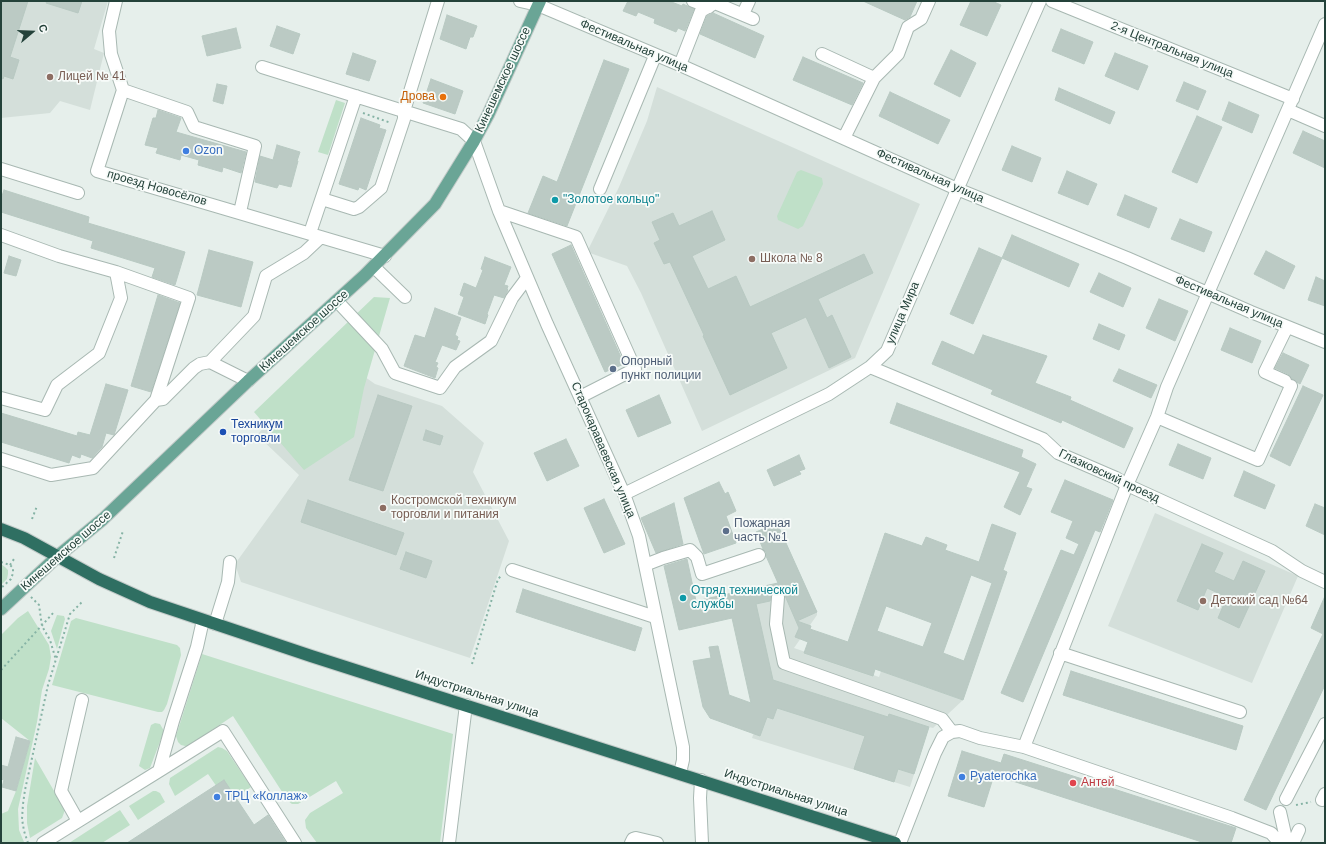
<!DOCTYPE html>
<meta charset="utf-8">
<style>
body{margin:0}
#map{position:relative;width:1326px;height:844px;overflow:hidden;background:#e6efeb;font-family:Arial,sans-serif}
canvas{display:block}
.frame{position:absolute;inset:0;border:2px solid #24423a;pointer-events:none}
.north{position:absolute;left:12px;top:12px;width:40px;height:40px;-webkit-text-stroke:3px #f7fbf9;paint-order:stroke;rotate:71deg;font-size:11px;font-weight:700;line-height:16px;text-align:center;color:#24423a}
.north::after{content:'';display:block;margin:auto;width:14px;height:18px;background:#24423a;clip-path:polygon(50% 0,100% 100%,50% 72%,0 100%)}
</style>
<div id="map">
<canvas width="1326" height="844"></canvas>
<div class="frame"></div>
<div class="north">С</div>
</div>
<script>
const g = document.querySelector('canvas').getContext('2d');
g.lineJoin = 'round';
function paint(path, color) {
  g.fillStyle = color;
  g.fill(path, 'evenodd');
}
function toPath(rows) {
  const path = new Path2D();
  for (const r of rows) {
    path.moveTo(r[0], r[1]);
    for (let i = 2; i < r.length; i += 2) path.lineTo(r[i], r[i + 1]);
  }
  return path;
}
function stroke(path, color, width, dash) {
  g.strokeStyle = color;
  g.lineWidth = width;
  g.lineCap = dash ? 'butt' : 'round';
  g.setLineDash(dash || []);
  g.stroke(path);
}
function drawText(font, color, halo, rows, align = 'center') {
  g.font = font + ' Arial,sans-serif';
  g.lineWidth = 3.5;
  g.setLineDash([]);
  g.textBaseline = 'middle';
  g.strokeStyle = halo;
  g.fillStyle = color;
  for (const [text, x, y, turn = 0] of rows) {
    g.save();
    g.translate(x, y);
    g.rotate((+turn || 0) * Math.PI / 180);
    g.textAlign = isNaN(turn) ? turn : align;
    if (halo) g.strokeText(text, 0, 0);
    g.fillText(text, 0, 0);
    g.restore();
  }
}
paint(toPath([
 [1,1,108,1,94,49,104,53,90,110,60,101,50,113,1,118],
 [657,87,920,204,855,358,702,431,641,293,627,266,587,252,619,187,647,121],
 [331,353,375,384,442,406,484,443,473,472,509,541,470,658,241,582,235,564,299,475,257,435],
 [1155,513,1298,576,1252,683,1108,626],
 [796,565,817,612,817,615,794,648,879,677,881,671,963,700,933,728,929,727,910,787,752,738,763,706,727,594,779,585,774,574]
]), '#d4dfda');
paint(toPath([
 [336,100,345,103,328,155,318,152],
 [801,170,822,178,823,184,803,226,798,229,778,220,777,216,797,172],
 [374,297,390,298,364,388,354,437,304,470,254,412],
 [1,564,5,567,8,570,8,574,7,579,1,585],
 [28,611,49,645,51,657,49,669,42,690,37,722,18,809,19,830,24,842,22,843,1,843,1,814,8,811,16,791,30,741,1,718,1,635,18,618],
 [57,615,64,616,65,619,57,649,51,631],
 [76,618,177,645,180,648,181,655,167,704,164,710,162,712,158,712,52,685,71,621],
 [202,654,453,734,440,843,317,843,306,828,305,820,310,813,343,793,336,781,298,804,292,804,288,801,233,716,188,746,185,746,181,745,178,742,176,736],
 [155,723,160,724,164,731,150,768,145,770,139,766,151,725],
 [218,747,222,748,227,751,251,787,228,803,208,774,175,796,169,784,170,778],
 [35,758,65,810,62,818,30,838,27,823,27,806],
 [153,791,156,791,160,793,165,802,138,820,129,806],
 [120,810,130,825,102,843,69,843]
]), '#bfe0c8');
const building = toPath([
 [3,1,28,1,10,57,19,60,13,79,4,76,3,79,1,78,1,8,3,1],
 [47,1,82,1,78,13,46,3,47,1],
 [628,1,669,1,682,6,683,4,694,9,685,31,678,28,676,32,654,23,655,19,638,12,636,16,623,11,628,1],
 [863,1,917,1,910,17,905,20,863,1],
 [971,1,992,1,1001,5,987,36,960,25,971,1],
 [713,13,764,36,755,58,700,34,707,16,713,13],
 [447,15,477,26,473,37,470,37,466,49,440,39,447,15],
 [277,26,300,34,293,54,270,46,277,26],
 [236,28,241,48,207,56,202,36,236,28],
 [1061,29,1093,42,1084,64,1052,51,1061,29],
 [951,50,976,63,960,97,934,84,951,50],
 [353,53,376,61,369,81,346,74,353,53],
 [1115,53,1148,66,1138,90,1105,76,1115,53],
 [803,57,863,83,852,105,793,80,803,57],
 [604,60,629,69,567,226,528,213,543,176,557,182,604,60],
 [431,79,463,91,455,114,423,103,431,79],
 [1184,82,1206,91,1198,110,1176,101,1184,82],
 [217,84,227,86,223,104,213,101,217,84],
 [1059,88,1115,112,1110,124,1055,100,1059,88],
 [890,92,950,120,938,144,879,116,890,92],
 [1229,102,1259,115,1252,133,1222,120,1229,102],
 [158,110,181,118,176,132,246,152,241,173,223,167,222,172,198,165,199,160,181,155,180,160,156,153,158,148,145,145,153,118,156,118,158,110],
 [1197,116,1222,127,1197,183,1172,172,1197,116],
 [361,118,380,125,379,128,386,130,366,190,359,187,358,190,339,184,361,118],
 [1303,131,1325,141,1325,168,1293,153,1303,131],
 [277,145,300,152,297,161,298,161,291,187,279,184,277,188,255,182,260,156,273,160,277,145],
 [1012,146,1041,158,1032,182,1002,170,1012,146],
 [1067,171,1097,184,1088,205,1058,193,1067,171],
 [4,190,89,217,88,223,185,252,175,285,152,277,155,268,91,248,93,241,1,212,1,199,4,190],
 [1125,195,1157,208,1149,228,1117,215,1125,195],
 [712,211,725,240,692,256,708,289,736,276,750,307,864,254,873,273,818,299,827,318,832,315,851,357,829,368,806,317,771,333,787,368,730,395,703,336,704,335,670,262,664,264,654,243,660,240,652,222,673,213,679,226,712,211],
 [1180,219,1212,232,1204,252,1171,239,1180,219],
 [1012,235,1079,264,1069,287,1002,258,1012,235],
 [571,245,624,364,605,372,552,254,571,245],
 [979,248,1002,258,973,324,950,314,979,248],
 [209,250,253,262,241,307,197,295,209,250],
 [1266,251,1295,266,1284,289,1254,274,1266,251],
 [9,256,21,260,16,276,4,273,9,256],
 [485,257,511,267,504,285,508,286,507,289,508,290,504,298,494,295,487,314,488,315,485,324,458,314,464,297,460,295,464,283,476,288,483,270,481,269,485,257],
 [1099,273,1131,288,1123,307,1090,292,1099,273],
 [1316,277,1325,281,1325,306,1308,300,1316,277],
 [158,295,180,303,151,392,131,386,158,295],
 [1159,299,1188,311,1175,341,1146,328,1159,299],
 [435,308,461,318,455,335,458,337,457,340,460,341,456,350,442,345,435,362,438,363,436,367,438,368,435,378,404,366,415,335,425,338,435,308],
 [1099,324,1125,335,1119,350,1093,339,1099,324],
 [1230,328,1261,341,1252,363,1221,350,1230,328],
 [983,335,1047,356,1035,383,1071,397,1070,400,1133,428,1124,448,1062,420,1061,423,991,394,993,390,932,364,942,341,974,355,983,335],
 [1283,353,1309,365,1300,384,1292,379,1288,374,1275,368,1283,353],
 [1119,369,1157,385,1151,398,1113,381,1119,369],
 [106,384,128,390,114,435,106,433,102,447,92,458,81,454,80,458,72,455,69,463,1,442,1,413,77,436,78,432,90,435,106,384],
 [1303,386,1323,395,1290,466,1270,456,1303,386],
 [378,395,412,406,383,491,349,480,378,395],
 [659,395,671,423,638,437,626,410,659,395],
 [897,403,1023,450,1021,457,1036,464,1026,487,1032,489,1020,515,1004,507,1020,472,890,423,897,403],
 [426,430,443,436,440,445,423,440,426,430],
 [566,439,579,466,547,481,534,453,566,439],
 [1178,444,1211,458,1203,479,1169,465,1178,444],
 [799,455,805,469,799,471,801,474,774,486,767,470,799,455],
 [1244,471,1275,485,1265,509,1234,496,1244,471],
 [1065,480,1113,500,1100,532,1095,530,1023,702,1001,693,1061,550,1074,555,1079,544,1066,538,1073,521,1051,512,1065,480],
 [719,482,725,494,728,492,736,511,726,516,736,543,704,554,684,498,719,482],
 [604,499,625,544,604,553,584,508,604,499],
 [308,500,404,533,396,555,301,522,308,500],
 [674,503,683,544,656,553,641,518,674,503],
 [1315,504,1325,508,1325,535,1306,526,1315,504],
 [777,523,817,612,797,621,811,626,810,629,848,642,885,533,922,546,926,537,947,545,945,550,979,562,992,524,1016,533,1003,570,1007,572,963,700,875,669,873,676,804,653,808,642,795,637,799,628,783,591,778,590,774,590,772,593,770,601,756,604,773,680,888,717,889,714,929,727,914,774,898,769,894,782,854,769,865,736,777,708,773,719,767,717,760,736,710,718,703,707,693,661,711,658,709,647,718,646,729,695,751,703,732,618,679,630,664,566,687,559,696,601,778,583,766,556,766,552,763,549,756,532,777,523],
 [971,575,992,583,964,661,943,653,971,575],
 [886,606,932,623,923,647,877,631,886,606],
 [1202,544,1223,553,1214,572,1234,581,1243,561,1265,571,1239,628,1218,618,1227,597,1207,588,1198,610,1177,601,1202,544],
 [406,552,432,561,426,578,400,569,406,552],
 [523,589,642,628,635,651,516,612,523,589],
 [1325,596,1325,685,1266,810,1244,800,1323,634,1311,628,1325,596],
 [1071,671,1243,726,1236,750,1063,695,1071,671],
 [16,737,30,741,16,791,2,787,4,780,1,779,1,765,8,767,16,737],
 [962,751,1001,763,1004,754,1236,828,1231,843,1205,843,994,775,984,807,948,796,962,751],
 [224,780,254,825,268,815,286,843,127,843,224,780]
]);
paint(building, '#bbcac4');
stroke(building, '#b8c9c2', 1);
const minor = toPath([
 [116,1,109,31,111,54,123,90,97,171,385,256],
 [520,1,538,5,680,65,957,189,1127,258,1251,312,1325,342],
 [693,1,709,7],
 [1052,1,1293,99],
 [743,14,749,1],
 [822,54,874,78,844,138],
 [680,65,701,11,715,3,753,19],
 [262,67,461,129,474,141,499,211,547,324,624,494,639,536,683,747,683,760,680,773],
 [874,78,898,54,908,27,921,19,929,1],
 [123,90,187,112,194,127,255,146,240,212],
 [1288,110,1325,126],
 [1,169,78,193],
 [600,189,655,56],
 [322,199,354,209,359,207,381,188,404,119,404,111,438,1],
 [499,211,576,237,635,369,580,397],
 [310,233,356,96],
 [1,235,59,256,116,272,121,298,99,353,57,385,45,410,1,398],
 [374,267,405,297],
 [116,272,189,298,156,400,163,399,194,368,200,364,210,362,248,381],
 [337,301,382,349,395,373,440,388,455,367,491,341,512,298,527,278],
 [210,362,254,316,266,276,304,253,321,237],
 [870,367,1043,439,1058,453,1116,478,1127,485,1272,551,1302,571,1325,582],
 [1285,381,1265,372,1287,327],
 [1157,417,1258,460,1291,386],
 [1,459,51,475,93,468,156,400],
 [624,494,829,394,870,367,887,351,1001,89,1040,1],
 [645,565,663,558,690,550,697,557,702,574,759,555],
 [512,570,655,617],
 [778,597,776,624,784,663,942,719,952,732],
 [215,624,228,582,230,562],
 [1060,653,1240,712],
 [1024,747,1127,485,1157,417,1167,387,1208,293,1325,24],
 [159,771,223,731,295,843],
 [701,780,700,798,702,843],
 [1286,799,1325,724],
 [1322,800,1325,794],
 [1280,812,1287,843],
 [78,821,61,791,82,700],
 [43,843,159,771,173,721,197,647,203,620],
 [449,843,466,705],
 [631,843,633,839,636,838,657,843],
 [900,843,935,753,943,737,952,732,960,731,980,738,1024,747,1232,818,1271,833,1280,843],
 [1293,843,1299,830]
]);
const major = toPath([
 [1,609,58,556,103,519,248,381,365,275,435,204,474,141,488,115,540,1]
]);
const highway = toPath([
 [1,529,24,538,99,579,150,602,311,656,895,843]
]);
stroke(minor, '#a8b8b2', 14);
stroke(major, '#c2cac8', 14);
stroke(highway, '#c2cac8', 14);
stroke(toPath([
 [363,113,391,123],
 [32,519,37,506],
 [114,558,123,531],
 [1,562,10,565,13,568,13,573,11,579,1,588],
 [10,565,14,559],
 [31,597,39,605,42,626,50,640,56,660],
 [472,664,498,579,501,576],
 [1,670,55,611],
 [1296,805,1311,802],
 [28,843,24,831,22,819,23,804,25,790,48,685,70,614,83,601]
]), '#86b3a5', 2, [2, 3]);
stroke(minor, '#fff', 12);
stroke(major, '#6aa596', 12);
stroke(highway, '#2f6f62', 12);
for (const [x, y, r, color] of [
 [50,77,4,"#8d6e63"],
 [443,97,4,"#e8710a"],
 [186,151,4,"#3f7fe0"],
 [555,200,4,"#0f9aa8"],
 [752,259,4,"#8d6e63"],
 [613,369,4,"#5c6f8a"],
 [223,432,4,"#1a4fb4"],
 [383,508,4,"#8d6e63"],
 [726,531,4,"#5c6f8a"],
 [683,598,4,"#0f9aa8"],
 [1203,601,4,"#8d6e63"],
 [962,777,4,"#3f7fe0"],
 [1073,783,4,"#e0444e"],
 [217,797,4,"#3f7fe0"]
]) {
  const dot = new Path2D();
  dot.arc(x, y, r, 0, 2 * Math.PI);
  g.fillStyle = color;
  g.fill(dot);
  stroke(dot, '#f7fbf9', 1.5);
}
drawText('12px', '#24423a', '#f7fbf9', [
 ["Фестивальная улица",634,46,23],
 ["2-я Центральная улица",1172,50,22],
 ["Кинешемское шоссе",503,80,-65],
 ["Фестивальная улица",930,176,24],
 ["проезд Новосёлов",157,188,16],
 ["Фестивальная улица",1229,302,23],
 ["улица Мира",903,313,-67],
 ["Кинешемское шоссе",304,331,-42],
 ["Старокараваевская улица",603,450,67],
 ["Глазковский проезд",1109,476,25],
 ["Кинешемское шоссе",66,551,-41],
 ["Индустриальная улица",477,694,18],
 ["Индустриальная улица",786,793,18]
]);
drawText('12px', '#785e54', '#f7fbf9', [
 ["Лицей № 41",58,77],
 ["Школа № 8",760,259],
 ["Костромской техникум",391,501],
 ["торговли и питания",391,515],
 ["Детский сад №64",1211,601]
], 'left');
drawText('12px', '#c56008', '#f7fbf9', [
 ["Дрова",435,97]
], 'right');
drawText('12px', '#366cbe', '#f7fbf9', [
 ["Ozon",194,151],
 ["Pyaterochka",970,777],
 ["ТРЦ «Коллаж»",225,797]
], 'left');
drawText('12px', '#0d838f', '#f7fbf9', [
 ["\"Золотое кольцо\"",563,200],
 ["Отряд технической",691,591],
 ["службы",691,605]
], 'left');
drawText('12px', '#4e5e75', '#f7fbf9', [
 ["Опорный",621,362],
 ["пункт полиции",621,376],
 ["Пожарная",734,524],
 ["часть №1",734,538]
], 'left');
drawText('12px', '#164399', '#f7fbf9', [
 ["Техникум",231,425],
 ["торговли",231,439]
], 'left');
drawText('12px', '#be3a42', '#f7fbf9', [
 ["Антей",1081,783]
], 'left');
</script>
